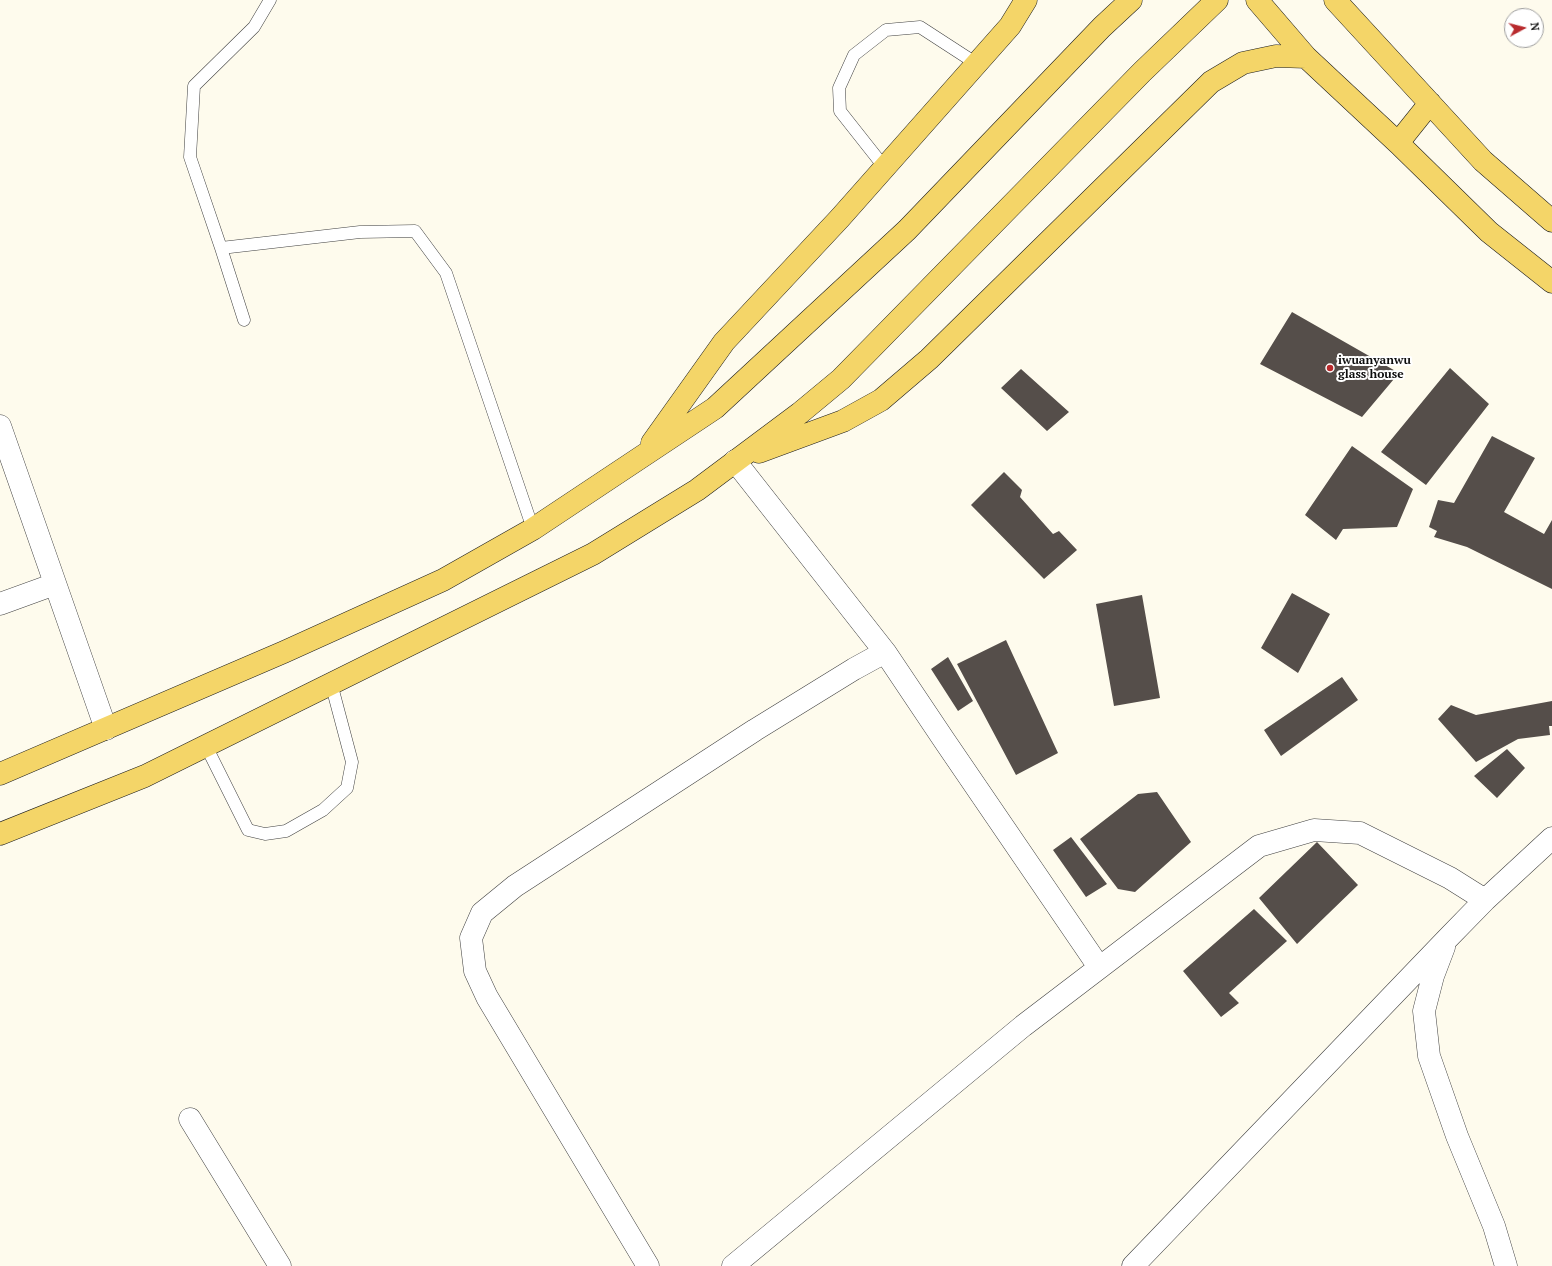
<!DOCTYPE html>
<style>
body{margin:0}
#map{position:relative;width:1552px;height:1266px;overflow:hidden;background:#fefbed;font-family:"PT Serif",serif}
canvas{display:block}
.north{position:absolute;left:1504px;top:8px;width:40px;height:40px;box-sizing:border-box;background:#fff;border:1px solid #9e9e9e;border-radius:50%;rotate:83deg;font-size:11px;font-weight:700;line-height:16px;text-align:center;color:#0d0d0d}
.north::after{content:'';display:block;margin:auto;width:14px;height:18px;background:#b82a2d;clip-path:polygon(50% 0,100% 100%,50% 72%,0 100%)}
</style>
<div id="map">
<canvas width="1552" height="1266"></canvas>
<div class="north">N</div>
</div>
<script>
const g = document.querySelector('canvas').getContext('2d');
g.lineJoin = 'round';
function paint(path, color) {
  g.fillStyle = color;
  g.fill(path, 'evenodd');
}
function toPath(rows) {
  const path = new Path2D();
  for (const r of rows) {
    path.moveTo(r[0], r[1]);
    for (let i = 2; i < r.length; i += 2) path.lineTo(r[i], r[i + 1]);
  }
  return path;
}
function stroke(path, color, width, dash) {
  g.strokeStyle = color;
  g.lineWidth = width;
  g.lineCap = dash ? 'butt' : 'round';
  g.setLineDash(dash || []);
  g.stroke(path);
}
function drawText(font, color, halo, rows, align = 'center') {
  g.font = font + ' "PT Serif",serif';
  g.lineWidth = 4;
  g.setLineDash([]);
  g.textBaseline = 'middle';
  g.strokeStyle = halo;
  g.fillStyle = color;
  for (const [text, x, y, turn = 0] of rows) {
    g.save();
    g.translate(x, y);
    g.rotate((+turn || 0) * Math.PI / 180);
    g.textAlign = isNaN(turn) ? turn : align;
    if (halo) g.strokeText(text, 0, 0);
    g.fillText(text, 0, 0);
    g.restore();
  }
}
paint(toPath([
 [1292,312,1399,373,1362,417,1260,364],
 [1450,368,1489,404,1426,485,1381,452],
 [1021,369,1069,412,1047,431,1001,388],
 [1492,436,1535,458,1504,512,1544,534,1552,520,1552,589,1467,547,1434,537,1437,531,1429,527,1438,500,1454,503],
 [1352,446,1413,489,1397,527,1343,529,1336,540,1305,515],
 [1004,472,1022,490,1020,497,1053,534,1059,531,1077,550,1044,579,971,505],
 [1292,593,1330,614,1298,673,1261,648],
 [1142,595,1160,698,1114,706,1096,604],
 [1006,640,1058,753,1016,775,957,664],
 [948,657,973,701,958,711,931,669],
 [1342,677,1358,700,1281,756,1264,730],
 [1552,701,1552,726,1549,726,1550,735,1518,739,1476,762,1438,719,1451,705,1476,715],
 [1507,749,1525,768,1497,798,1474,776],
 [1157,792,1191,842,1135,892,1118,889,1080,839,1138,794],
 [1071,837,1107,884,1086,897,1053,850],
 [1317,842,1358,885,1297,944,1259,898],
 [1254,909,1287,941,1229,993,1239,1003,1221,1017,1183,971]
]), '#554e4a');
const lane = toPath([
 [885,168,840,111,839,88,854,55,886,30,920,27,977,64],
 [221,248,360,232,415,231,446,273,533,529],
 [244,320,221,248,190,157,194,86,254,27,270,0],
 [206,746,248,830,265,834,286,831,323,810,347,788,352,762,331,683]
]);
const street = toPath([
 [0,426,106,729],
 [735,461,885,652],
 [0,604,55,584],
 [1444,947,1433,976,1424,1011,1429,1056,1457,1136,1494,1226,1506,1266],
 [190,1119,280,1266],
 [648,1266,487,997,475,971,471,938,482,913,515,886,755,730,854,669,885,652,944,740,1099,967],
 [733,1266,1023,1026,1259,846,1314,830,1360,833,1450,878,1485,900],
 [1133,1266,1446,940,1485,900,1552,838]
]);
const primary = toPath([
 [1257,0,1306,57,1398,143,1489,232,1552,282],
 [1335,0,1483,161,1552,221],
 [1398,143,1430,103],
 [652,443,724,342,840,218,1010,26,1026,0],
 [759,452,843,421,881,400,929,359,1211,82,1243,63,1276,56,1306,57],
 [0,774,284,652,443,580,533,529,715,408,907,230,1102,27,1131,0],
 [0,834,145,776,593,554,697,490,800,413,841,379,1142,72,1217,0]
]);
stroke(lane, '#404040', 13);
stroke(street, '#404040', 23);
stroke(primary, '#1e1e1e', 23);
stroke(lane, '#fff', 12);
stroke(street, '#fff', 22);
stroke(primary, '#f4d568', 22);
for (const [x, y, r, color] of [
 [1330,368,4,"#b82a2d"]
]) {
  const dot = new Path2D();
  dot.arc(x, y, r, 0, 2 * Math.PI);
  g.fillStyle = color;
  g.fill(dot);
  stroke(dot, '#fff', 1.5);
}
drawText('bold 12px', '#0d0d0d', '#fff', [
 ["iwuanyanwu",1338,361],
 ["glass house",1338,375]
], 'left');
</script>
